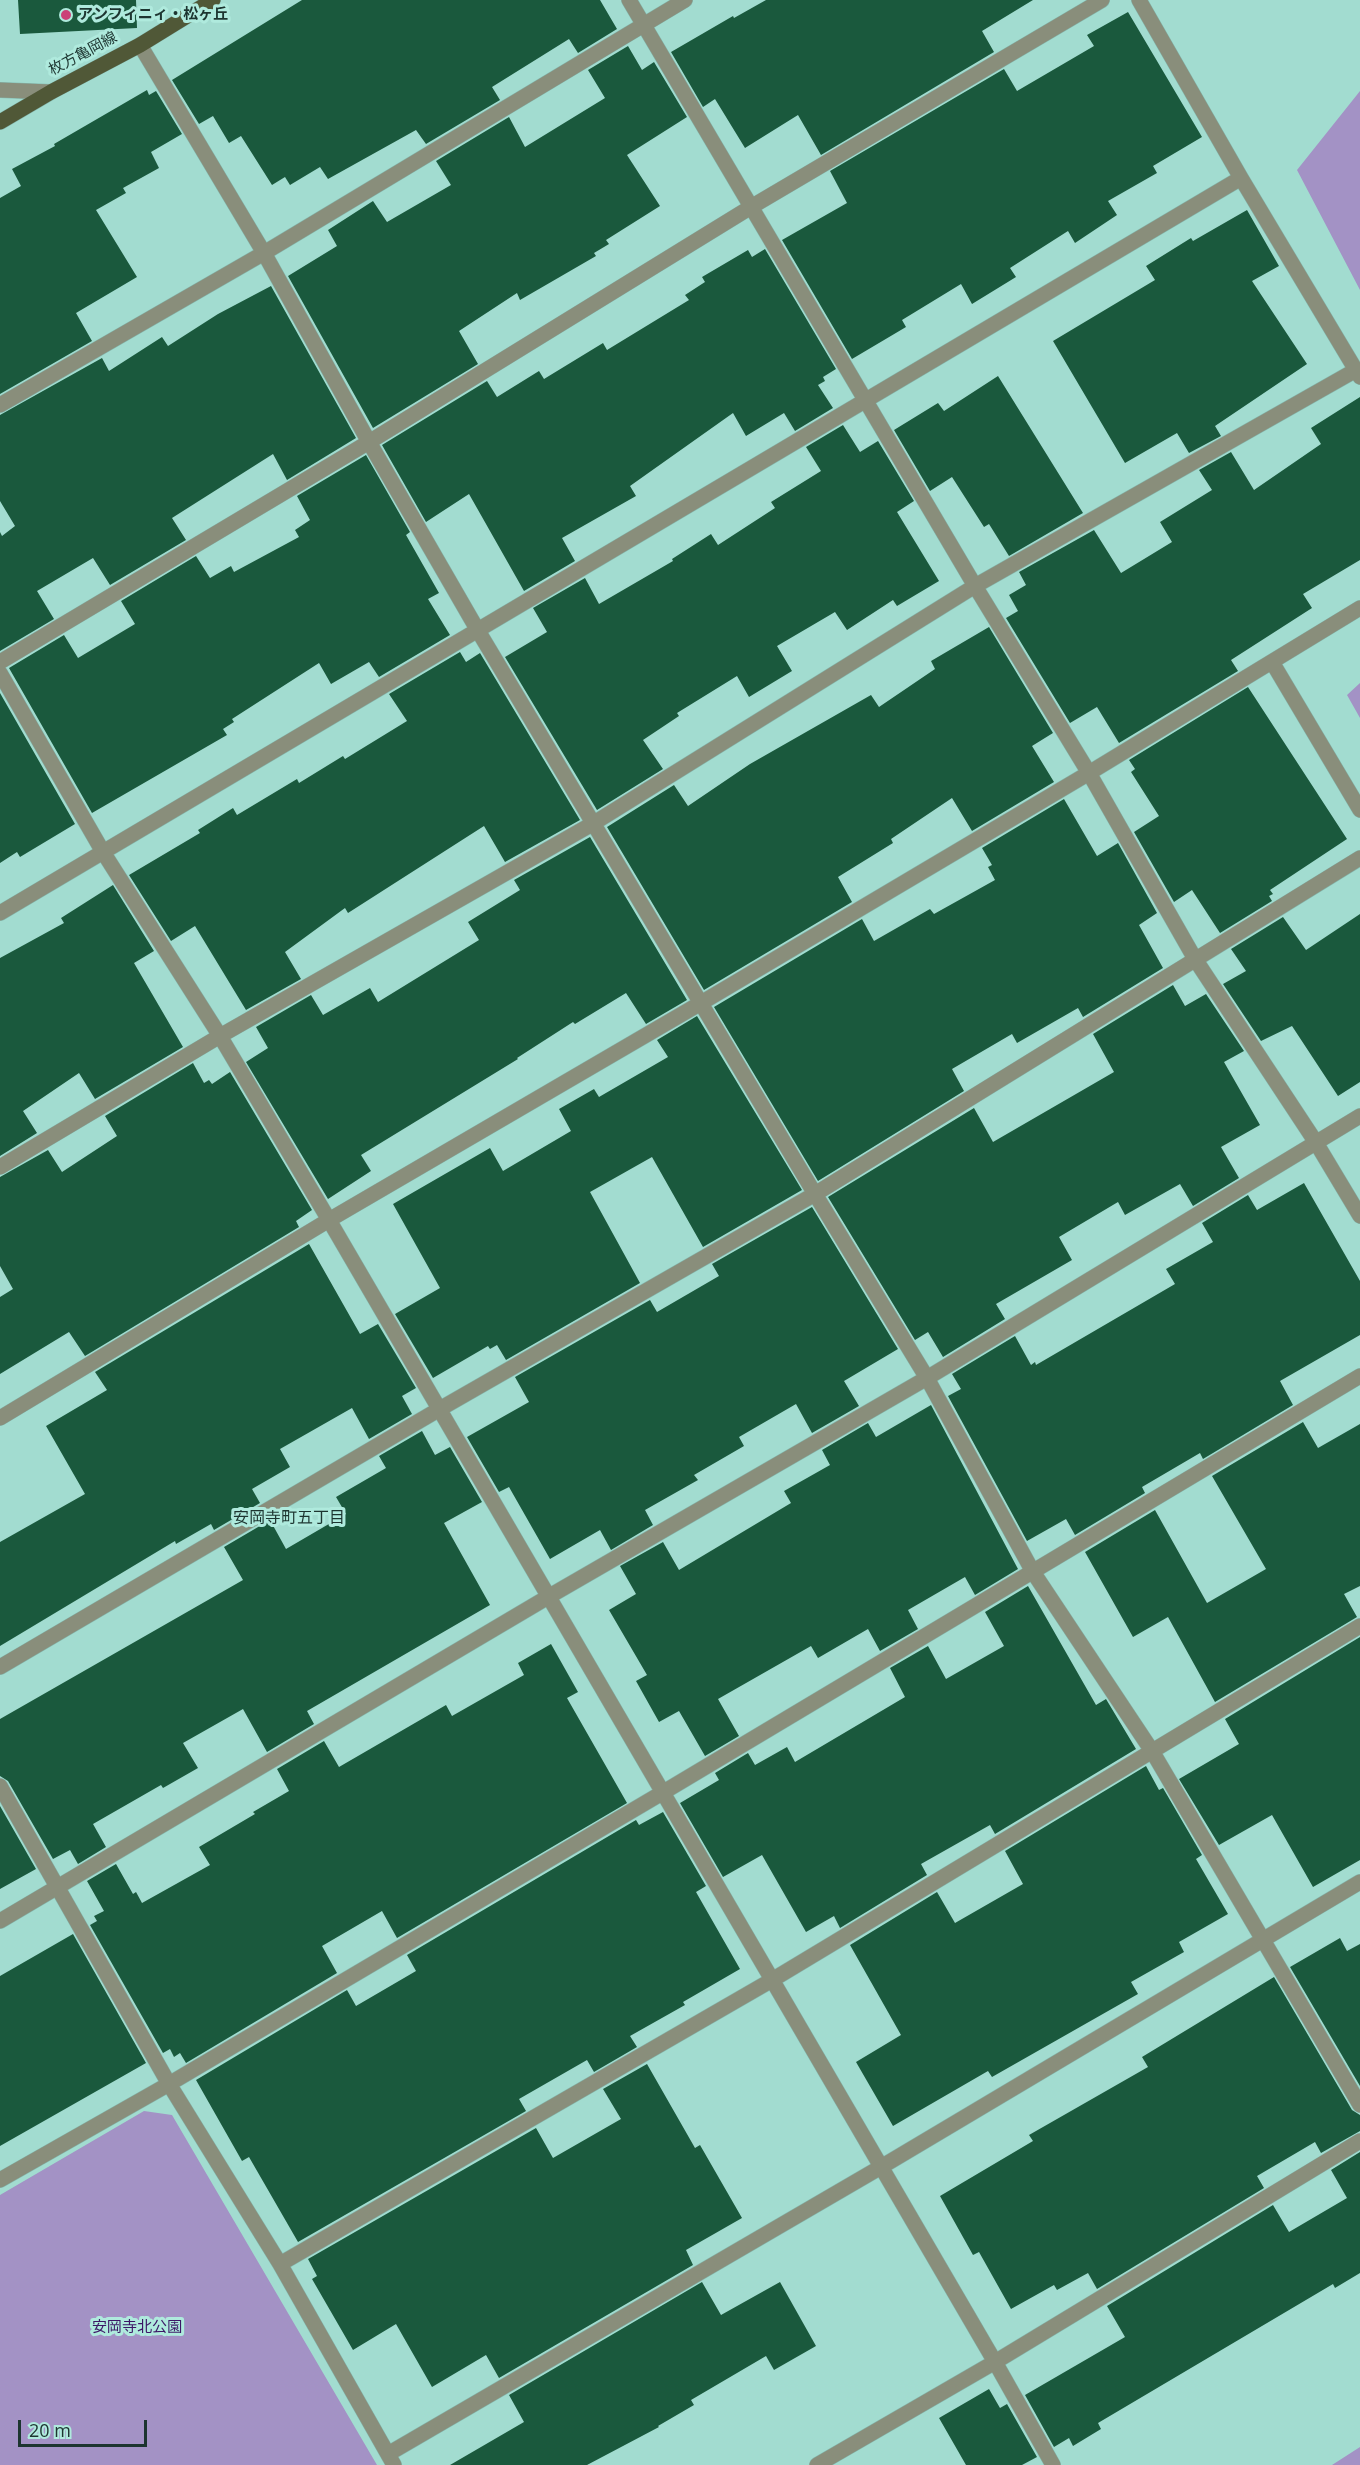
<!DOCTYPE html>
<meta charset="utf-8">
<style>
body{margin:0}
#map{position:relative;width:1360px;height:2465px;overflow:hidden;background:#a2dcd0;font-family:"Open Sans",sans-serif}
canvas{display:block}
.scale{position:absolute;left:18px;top:2420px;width:129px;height:27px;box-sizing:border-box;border:3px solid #1d3530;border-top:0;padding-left:8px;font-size:18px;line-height:21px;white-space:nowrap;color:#1d3530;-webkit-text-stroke:4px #afeadd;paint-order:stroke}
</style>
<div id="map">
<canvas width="1360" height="2465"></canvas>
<div class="scale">20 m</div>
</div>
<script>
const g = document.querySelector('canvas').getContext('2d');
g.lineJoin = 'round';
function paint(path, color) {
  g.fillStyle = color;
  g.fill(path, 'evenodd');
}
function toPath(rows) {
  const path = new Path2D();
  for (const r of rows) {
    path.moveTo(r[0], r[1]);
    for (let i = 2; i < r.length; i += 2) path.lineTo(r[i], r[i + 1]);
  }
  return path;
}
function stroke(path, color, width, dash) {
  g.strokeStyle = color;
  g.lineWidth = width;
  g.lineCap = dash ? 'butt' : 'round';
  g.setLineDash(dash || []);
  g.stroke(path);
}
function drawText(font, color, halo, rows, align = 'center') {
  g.font = font + ' "Open Sans","Noto Sans JP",sans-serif';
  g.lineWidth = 6;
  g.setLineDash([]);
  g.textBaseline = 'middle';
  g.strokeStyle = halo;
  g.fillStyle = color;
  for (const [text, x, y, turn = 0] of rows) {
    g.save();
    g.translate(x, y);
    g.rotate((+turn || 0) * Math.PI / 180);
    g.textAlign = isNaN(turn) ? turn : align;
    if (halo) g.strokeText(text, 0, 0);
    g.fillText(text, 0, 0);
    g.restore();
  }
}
paint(toPath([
 [1360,91,1360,290,1297,170],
 [1360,683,1360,718,1347,695],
 [144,2111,172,2115,377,2465,0,2465,0,2195],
 [1360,2447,1360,2465,1332,2465]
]), '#a392c5');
paint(toPath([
 [18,0,136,0,137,28,20,34],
 [302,0,600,0,617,29,578,53,569,39,492,87,500,100,426,144,416,130,328,179,320,167,290,185,285,177,272,185,241,136,229,143,213,116,199,124,172,80],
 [766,0,1033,0,982,31,994,52,821,155,798,115,745,148,715,99,703,107,671,52,733,16,734,18],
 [1128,12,1202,137,1153,166,1157,173,1108,201,1117,215,1075,243,1068,231,1010,268,1016,277,972,304,961,284,902,320,906,327,852,359,782,240,847,203,830,171,1004,69,1017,91,1094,46,1087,35],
 [628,46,642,70,654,62,687,117,627,155,660,206,606,240,609,244,594,253,596,256,520,300,517,293,459,331,478,364,373,428,288,276,337,246,328,230,373,201,387,222,451,185,436,161,509,117,525,147,605,98,588,70],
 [147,90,149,95,156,91,182,134,151,152,159,168,123,188,126,193,96,210,137,277,76,313,92,341,0,394,0,198,21,186,12,169,55,146,54,144],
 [1247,210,1279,266,1252,281,1307,364,1215,426,1221,436,1189,453,1177,433,1125,463,1053,341,1155,280,1146,266,1191,238,1193,241],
 [765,249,836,369,823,377,825,381,818,385,833,408,795,431,784,413,746,436,733,413,630,486,636,496,562,538,575,561,524,591,469,494,426,522,382,445,487,381,497,397,539,371,544,379,603,343,607,350,689,300,685,295,705,282,702,277,748,250,752,257],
 [271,286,356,438,287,480,273,454,172,518,186,540,110,585,93,558,37,591,54,619,0,651,0,532,2,536,15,526,0,501,0,415,102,358,109,371,162,337,168,346,218,314],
 [998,376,1083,513,1009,556,989,524,984,527,952,477,930,491,894,430,938,403,944,411],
 [1360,397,1360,560,1303,594,1312,608,1231,660,1238,671,1119,743,1097,707,1070,723,1006,618,1018,611,1009,595,1026,585,1019,572,1094,530,1121,573,1172,542,1160,522,1212,490,1199,470,1231,452,1254,490,1321,444,1311,428],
 [843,425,860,452,878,441,914,501,897,512,939,581,897,606,893,600,847,630,835,612,777,646,792,671,749,697,737,676,677,713,679,716,643,740,663,769,597,810,505,657,547,632,533,608,585,578,599,604,673,561,672,559,711,534,718,545,775,508,771,502,821,471,806,447],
 [366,455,410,532,406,535,439,593,428,599,450,635,379,677,369,662,331,684,319,663,232,719,234,722,223,729,227,735,92,813,9,668,64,635,78,658,135,624,121,601,196,556,210,578,231,566,234,572,299,537,295,530,310,520,297,496],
 [989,627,1053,733,1032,746,1054,782,972,831,952,798,891,839,893,843,838,877,852,902,704,990,607,827,674,785,688,806,750,764,871,695,879,707,935,669,931,661],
 [460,652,466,662,480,653,580,820,505,862,484,826,348,913,345,908,285,952,301,979,246,1010,195,926,171,941,129,875,200,833,198,830,233,808,237,815,297,779,299,783,343,756,345,759,407,721,389,694],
 [1248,687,1347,839,1270,890,1273,894,1269,896,1272,901,1220,933,1192,890,1174,902,1134,832,1159,816,1131,772,1135,769,1129,760],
 [0,693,75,824,20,857,17,852,0,863],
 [1064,799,1097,856,1118,843,1157,913,1139,925,1163,968,1083,1017,1078,1008,1017,1043,1012,1034,952,1069,964,1091,818,1181,714,1007,862,919,874,941,930,909,934,914,995,880,988,867,992,865,982,848],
 [590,837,687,1000,646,1024,626,993,575,1024,573,1022,517,1058,518,1059,361,1155,371,1171,328,1199,246,1062,268,1048,256,1027,311,995,323,1015,370,988,378,1002,479,940,468,922,520,890,514,880],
 [113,885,154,951,134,963,183,1047,95,1099,79,1073,23,1111,37,1133,0,1156,0,958,64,923,61,918],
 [1360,914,1360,1082,1338,1096,1292,1026,1261,1041,1223,984,1246,971,1231,949,1283,917,1306,950],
 [1173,985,1185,1006,1206,994,1244,1051,1224,1062,1260,1125,1221,1147,1239,1178,1193,1206,1180,1184,1125,1215,1118,1202,1059,1237,1072,1260,996,1304,1005,1319,943,1357,928,1332,915,1340,828,1197,974,1108,993,1142,1114,1072,1093,1034],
 [697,1016,802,1190,703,1247,652,1157,590,1192,640,1283,506,1360,497,1345,490,1349,488,1346,433,1378,395,1314,440,1288,393,1204,490,1148,503,1171,571,1131,559,1109,594,1089,599,1097,668,1057,657,1040],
 [193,1063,204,1083,209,1080,212,1084,230,1072,312,1210,296,1221,299,1227,85,1356,69,1332,0,1374,0,1297,13,1289,0,1266,0,1177,48,1150,62,1172,117,1136,105,1116],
 [1304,1183,1360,1281,1360,1335,1280,1381,1293,1405,1203,1459,1200,1453,1142,1487,1145,1493,1075,1535,1066,1519,1027,1541,948,1396,961,1389,952,1374,1015,1336,1031,1365,1035,1362,1036,1365,1175,1284,1166,1269,1213,1242,1202,1223,1248,1195,1257,1210],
 [812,1207,898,1349,844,1381,859,1406,812,1433,796,1404,739,1437,744,1446,694,1475,698,1480,645,1510,653,1525,611,1550,600,1530,550,1559,509,1487,499,1492,467,1437,529,1402,515,1377,650,1300,657,1312,719,1276,712,1264],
 [309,1244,360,1334,378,1324,416,1388,402,1396,412,1414,369,1439,352,1408,280,1449,290,1467,252,1489,260,1503,214,1530,211,1524,176,1544,175,1541,0,1646,0,1542,85,1494,46,1426,107,1390,95,1372],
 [931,1405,1018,1569,975,1595,965,1577,908,1610,918,1629,880,1651,868,1629,818,1658,811,1646,718,1699,739,1736,705,1756,679,1711,659,1722,636,1681,647,1675,609,1610,636,1594,620,1566,663,1542,679,1570,791,1503,784,1491,830,1465,822,1450,868,1423,876,1437],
 [1303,1422,1318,1448,1360,1424,1360,1586,1344,1594,1357,1617,1215,1702,1168,1617,1133,1637,1085,1552,1155,1510,1207,1603,1266,1569,1212,1476],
 [422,1431,435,1455,450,1447,482,1502,444,1523,490,1605,307,1711,314,1724,267,1752,243,1709,183,1743,198,1768,163,1788,161,1785,93,1824,106,1847,78,1864,70,1850,53,1859,8,1781,0,1776,0,1719,243,1580,224,1547,270,1520,286,1549,346,1514,336,1497,386,1468,379,1456],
 [1028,1586,1096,1705,1106,1699,1136,1749,995,1834,990,1825,921,1864,927,1875,840,1928,834,1916,806,1932,762,1855,723,1877,680,1803,719,1780,715,1773,748,1753,755,1765,787,1747,795,1762,905,1697,890,1668,928,1646,946,1679,1004,1646,985,1612],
 [1360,1637,1360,1860,1313,1887,1272,1815,1219,1845,1179,1779,1239,1744,1225,1719],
 [551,1644,578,1692,567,1698,627,1803,397,1938,382,1911,322,1946,337,1973,186,2063,180,2053,174,2057,170,2049,163,2053,90,1925,97,1921,94,1916,104,1911,87,1881,116,1864,133,1894,136,1892,142,1903,210,1865,199,1847,255,1814,253,1812,289,1791,277,1769,324,1741,339,1767,446,1705,452,1716,524,1675,518,1663],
 [1146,1766,1159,1790,1163,1788,1202,1855,1196,1859,1228,1914,1179,1942,1184,1952,1131,1982,1138,1994,992,2077,988,2071,893,2126,856,2062,901,2035,850,1945,937,1892,955,1923,1023,1884,1005,1851],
 [0,1806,36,1869,0,1889],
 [663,1812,706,1886,696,1892,740,1969,683,2002,685,2005,630,2036,637,2047,594,2072,587,2060,519,2099,526,2111,298,2242,249,2157,242,2161,196,2080,347,1990,356,2006,416,1971,407,1955,636,1820,639,1825],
 [73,1934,146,2063,0,2146,0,1976],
 [1340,1938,1347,1951,1360,1944,1360,2086,1290,1967],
 [1274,1977,1352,2110,1360,2115,1360,2131,1321,2153,1315,2142,1257,2176,1264,2188,1097,2289,1088,2273,1057,2290,1054,2285,1011,2309,979,2252,973,2255,940,2196,1033,2141,1029,2135,1148,2067,1142,2057],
 [647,2064,695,2148,700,2145,742,2218,686,2250,693,2265,499,2378,486,2355,432,2387,396,2324,353,2350,312,2279,317,2276,308,2259,536,2128,553,2158,621,2119,603,2089],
 [1360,2152,1360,2273,1335,2288,1333,2284,1098,2423,1101,2429,1073,2446,1069,2438,1054,2447,1025,2395,1125,2337,1107,2306,1273,2205,1289,2232,1347,2198,1331,2170],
 [702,2282,721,2315,780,2282,816,2346,774,2370,766,2356,691,2400,694,2405,658,2426,659,2427,587,2465,450,2465,524,2422,509,2395],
 [989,2389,1000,2408,1007,2404,1037,2457,1022,2465,966,2465,939,2418]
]), '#1a593d');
const minor = toPath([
 [629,0,975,586,1089,773,1195,959,1315,1141,1360,1216],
 [1139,0,1241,178,1360,377],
 [140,45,264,253,369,442,477,629,815,1194,927,1378,1033,1572,1152,1751,1360,2105],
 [0,90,51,92],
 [0,405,264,253,685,0],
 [0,662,369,442,751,207,1102,0],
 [1272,662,1360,810],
 [0,673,103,852,220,1036,329,1220,995,2362,1053,2465],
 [0,913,1241,178],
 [0,1167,220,1036,594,823,975,586,1356,370],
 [0,1418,329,1220,701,1003,1089,773,1360,608],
 [0,1667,438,1410,815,1194,1360,858],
 [0,1786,169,2084,280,2264,394,2465],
 [0,1921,548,1597,927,1378,1360,1116],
 [0,2180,169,2084,662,1793,1360,1376],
 [280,2264,772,1980,1360,1626],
 [388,2454,881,2167,1360,1882],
 [817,2465,995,2362,1360,2141]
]);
const major = toPath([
 [0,122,51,92,140,45,213,0]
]);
stroke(minor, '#85b7ad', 16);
stroke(major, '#85b7ad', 16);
stroke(minor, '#898e7b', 15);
stroke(major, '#505837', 15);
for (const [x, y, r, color] of [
 [66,15,6,"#cb4077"]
]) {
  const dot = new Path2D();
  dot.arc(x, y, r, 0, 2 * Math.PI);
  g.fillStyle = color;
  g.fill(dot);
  stroke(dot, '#afeadd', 2);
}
drawText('bold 15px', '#1d3530', '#afeadd', [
 ["アンフィニィ・松ヶ丘",78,15]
], 'left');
drawText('15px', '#1d3530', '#afeadd', [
 ["枚方亀岡線",83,54,-28]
]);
drawText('15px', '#3c1766', '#afeadd', [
 ["安岡寺北公園",137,2328]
]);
drawText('16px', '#1d3530', '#afeadd', [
 ["安岡寺町五丁目",289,1518]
]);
</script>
